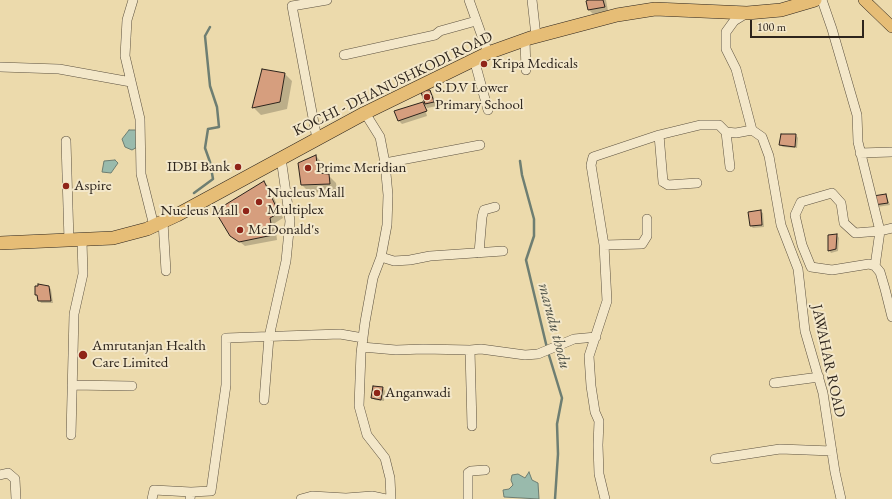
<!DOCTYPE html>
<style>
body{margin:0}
#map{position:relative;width:892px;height:499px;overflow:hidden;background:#ecdaac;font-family:"EB Garamond",serif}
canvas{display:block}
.scale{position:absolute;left:750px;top:20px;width:114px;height:18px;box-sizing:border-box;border:2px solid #2d241c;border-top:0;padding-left:5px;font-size:12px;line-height:14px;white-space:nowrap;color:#2d241c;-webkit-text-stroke:3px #f3e7c9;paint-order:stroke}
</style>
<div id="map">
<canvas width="892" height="499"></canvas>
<div class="scale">100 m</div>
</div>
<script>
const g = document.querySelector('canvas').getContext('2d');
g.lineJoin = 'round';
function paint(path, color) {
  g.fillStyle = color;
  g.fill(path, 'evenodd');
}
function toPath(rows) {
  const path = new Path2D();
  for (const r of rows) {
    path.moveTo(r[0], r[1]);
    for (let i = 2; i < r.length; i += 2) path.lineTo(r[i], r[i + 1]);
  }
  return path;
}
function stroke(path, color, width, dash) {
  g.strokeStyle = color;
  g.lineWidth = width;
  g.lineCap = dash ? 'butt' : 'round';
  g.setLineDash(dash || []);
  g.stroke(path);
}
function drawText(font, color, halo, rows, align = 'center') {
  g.font = font + ' "EB Garamond",serif';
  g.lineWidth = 4;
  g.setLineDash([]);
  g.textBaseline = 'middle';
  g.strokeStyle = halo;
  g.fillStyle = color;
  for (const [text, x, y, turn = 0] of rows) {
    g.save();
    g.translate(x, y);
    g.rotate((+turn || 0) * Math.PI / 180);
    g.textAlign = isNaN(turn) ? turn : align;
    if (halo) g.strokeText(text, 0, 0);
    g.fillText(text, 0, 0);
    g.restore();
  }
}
const water = toPath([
 [129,130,136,130,139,146,132,150,125,147,122,139,129,130],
 [115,160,118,163,111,173,102,172,104,161,115,160],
 [529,472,532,480,538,483,539,499,504,497,503,490,509,489,513,485,511,480,512,475,518,474,525,478,529,472]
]);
paint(water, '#99baac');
stroke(water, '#6e7e72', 1);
paint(toPath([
 [589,0,606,0,608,11,593,14,589,10,587,1],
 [263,70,285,74,292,81,287,109,261,115,254,108],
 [430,91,433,95,437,106,427,108,430,115,426,106,424,106,427,116,402,124,398,120,396,112,425,103],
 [796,135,798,138,797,148,783,147,780,145],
 [316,156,323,164,325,175,328,175,336,183,337,191,310,193,302,185],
 [264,182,269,187,283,218,275,223,277,240,245,246,231,235],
 [886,195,890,205,877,207,875,205],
 [760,211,763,213,764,227,753,228,751,226],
 [837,235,839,238,838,251,831,253,829,250],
 [48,287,51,289,53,303,41,303,36,294],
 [374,387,383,388,385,391,384,401,375,400,372,398]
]), '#0003');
stroke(toPath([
 [520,161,522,175,534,219,534,236,526,260,547,348],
 [194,193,213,179,210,162,205,148,208,129,219,127,217,107,210,86,205,36,210,27],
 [548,352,562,398,557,424,558,454,555,499]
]), '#6e7e72', 2.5);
const building = toPath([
 [588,0,603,0,605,7,588,10,586,1,588,0],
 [262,69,285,73,280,102,252,108,262,69],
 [425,90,430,90,434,102,425,104,421,92,425,90],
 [423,102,427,111,398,121,394,111,423,102],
 [781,134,796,134,795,147,779,145,781,134],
 [316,155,318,173,329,174,330,184,301,185,298,163,316,155],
 [264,181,279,213,270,218,273,235,239,242,230,236,215,211,264,181],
 [886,194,888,203,874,205,873,196,886,194],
 [761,210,762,225,750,226,748,212,761,210],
 [837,234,836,249,828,251,828,235,837,234],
 [38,284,49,286,51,301,38,301,37,295,35,295,35,286,38,286,38,284],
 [373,386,383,387,381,400,371,398,373,386]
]);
paint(building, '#d69e7e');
stroke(building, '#2d241c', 1);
const minor = toPath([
 [133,0,127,20,125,56,140,119,141,174,154,226],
 [469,0,488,53],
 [532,0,536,36],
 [822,0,832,29,857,115,858,142,880,231,875,266],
 [747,13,734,21,726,32,726,49,736,69,752,130,762,137,769,156,781,225,798,269,805,331,823,393,835,472,841,499],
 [525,40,526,70],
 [344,55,435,35,440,31,476,21],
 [474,59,488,110],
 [0,67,59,69,131,82],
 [365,113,380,137,385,163,388,195,387,225,381,257,373,278,365,322,361,353,359,406,367,435,385,458,390,478,391,499],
 [726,132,730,167],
 [659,135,663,182,668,185,697,183],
 [317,139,292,6,327,0],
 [66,141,69,241],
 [860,153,892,152],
 [385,163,480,145],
 [163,222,166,271],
 [892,228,880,231,855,233,844,223,841,203,832,193,801,202,795,215,802,245,811,267,832,270,869,264,875,266,880,272,885,289,892,317],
 [604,245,642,244,647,236,647,219],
 [479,253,482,217,484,210,495,207],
 [381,257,394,261,410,260,430,256,503,251],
 [362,347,396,350,423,349,470,350],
 [774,383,819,377],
 [72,385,132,386],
 [264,400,269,337,286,261,290,221,281,158],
 [472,426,470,350,481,349,525,355,538,354,574,339,596,337],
 [71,435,74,314,83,274,82,241],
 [715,459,780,449,832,451],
 [0,475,8,473,15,479,16,499],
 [191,492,211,491,226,385,226,338,340,334,363,338],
 [152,499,154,490,191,492,190,499],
 [301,499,312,496,346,498,372,496,386,499],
 [468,499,468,473,471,471,485,470],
 [605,499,599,474,598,445,599,421,595,412,591,386,589,356,607,301,604,245,591,165,593,157,659,135,700,125,719,125,726,132,736,133,752,130]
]);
const major = toPath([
 [864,0,892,27]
]);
const highway = toPath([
 [0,243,113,238,147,229,177,215,365,113,488,53,530,38,617,15,655,9,747,13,781,10,815,0]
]);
stroke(minor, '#5d5240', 10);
stroke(major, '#2d241c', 12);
stroke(highway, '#2d241c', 14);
stroke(minor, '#f3e7c9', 9);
stroke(major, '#e6bd76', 11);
stroke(highway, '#e6bd76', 13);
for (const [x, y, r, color] of [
 [484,64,4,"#8f2418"],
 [427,97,4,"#8f2418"],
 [238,167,4,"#8f2418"],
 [308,168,4,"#8f2418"],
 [66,186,4,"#8f2418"],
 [259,202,4,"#8f2418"],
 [246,211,4,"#8f2418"],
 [240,230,4,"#8f2418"],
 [83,355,5,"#8f2418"],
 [377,393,4,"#8f2418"]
]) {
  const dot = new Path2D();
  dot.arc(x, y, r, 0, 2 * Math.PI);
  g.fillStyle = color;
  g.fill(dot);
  stroke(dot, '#f3e7c9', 1.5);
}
drawText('15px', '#2d241c', '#f3e7c9', [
 ["Kripa Medicals",492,64],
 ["S.D.V Lower",435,88],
 ["Primary School",435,105],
 ["IDBI Bank",230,167,"right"],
 ["Prime Meridian",316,168],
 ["Aspire",74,186],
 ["Nucleus Mall",267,193],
 ["Multiplex",267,210],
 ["Nucleus Mall",238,211,"right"],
 ["McDonald's",248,230],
 ["Amrutanjan Health",92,346],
 ["Care Limited",92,363],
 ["Anganwadi",385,393]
], 'left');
drawText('15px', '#2d241c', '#f3e7c9', [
 ["KOCHI - DHANUSHKODI ROAD",393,84,-26],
 ["JAWAHAR ROAD",828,361,78]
]);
drawText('italic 16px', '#4d5147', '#f3e7c9', [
 ["marudu thodu",554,326,75]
]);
</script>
